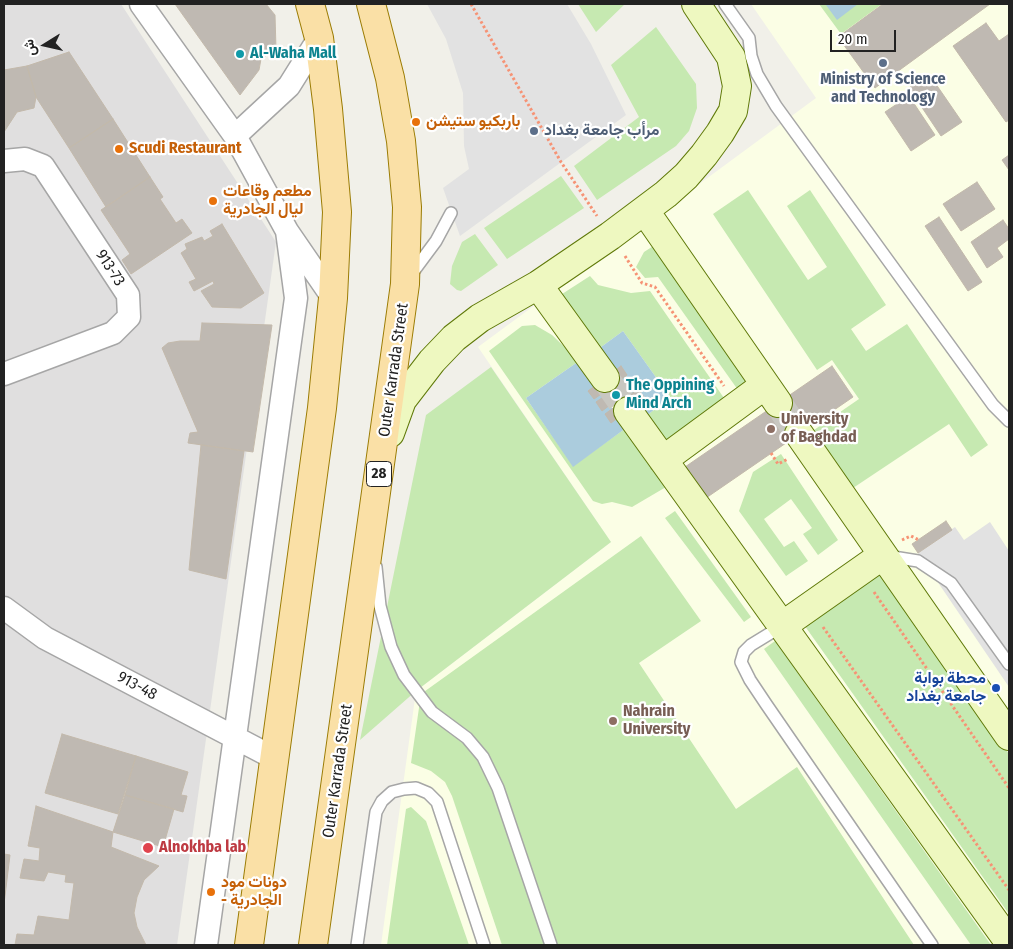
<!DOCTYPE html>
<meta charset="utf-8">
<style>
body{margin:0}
#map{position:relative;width:1013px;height:949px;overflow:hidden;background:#f1f0e9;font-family:"Fira Sans Condensed",Vazirmatn,sans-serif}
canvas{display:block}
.frame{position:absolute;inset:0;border:5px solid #222;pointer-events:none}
.north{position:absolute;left:20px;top:20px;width:50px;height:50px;-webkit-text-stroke:4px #fff;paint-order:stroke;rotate:260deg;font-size:14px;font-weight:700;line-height:20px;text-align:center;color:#222}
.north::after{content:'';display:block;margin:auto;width:18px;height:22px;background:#222;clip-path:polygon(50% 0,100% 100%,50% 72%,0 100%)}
.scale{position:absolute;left:830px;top:30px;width:66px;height:22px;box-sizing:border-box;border:2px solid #222;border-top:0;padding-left:6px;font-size:15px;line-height:18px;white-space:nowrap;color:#222;-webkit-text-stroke:4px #fff;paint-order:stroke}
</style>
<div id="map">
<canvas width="1013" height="949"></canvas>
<div class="frame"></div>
<div class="north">ش</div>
<div class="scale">20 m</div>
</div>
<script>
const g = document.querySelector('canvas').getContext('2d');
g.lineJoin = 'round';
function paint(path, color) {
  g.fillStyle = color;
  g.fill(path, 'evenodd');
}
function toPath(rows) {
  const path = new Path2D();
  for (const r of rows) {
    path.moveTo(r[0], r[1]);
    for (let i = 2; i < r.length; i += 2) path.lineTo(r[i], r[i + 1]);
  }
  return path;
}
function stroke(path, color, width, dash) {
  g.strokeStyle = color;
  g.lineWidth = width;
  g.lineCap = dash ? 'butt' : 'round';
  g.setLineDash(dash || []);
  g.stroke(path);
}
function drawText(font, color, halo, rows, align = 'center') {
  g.font = font + ' "Fira Sans Condensed",Vazirmatn,sans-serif';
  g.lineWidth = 4.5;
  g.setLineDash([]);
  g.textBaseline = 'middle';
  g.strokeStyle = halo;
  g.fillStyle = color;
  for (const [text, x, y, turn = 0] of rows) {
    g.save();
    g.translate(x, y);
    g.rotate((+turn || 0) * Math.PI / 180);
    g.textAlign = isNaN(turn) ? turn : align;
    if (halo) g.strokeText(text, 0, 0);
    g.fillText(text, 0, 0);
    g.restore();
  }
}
paint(toPath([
 [4,4,121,4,276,242,177,945,4,945]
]), '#e0dfdf');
paint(toPath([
 [751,4,1009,4,1009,945,381,945,416,691,611,542,478,347,816,98]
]), '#fbfee5');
paint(toPath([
 [578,4,625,4,596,32],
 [819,4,882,4,841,34],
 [656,27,696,84,697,108,689,131,676,146,597,200,574,166,639,117,611,65],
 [561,176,584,208,507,259,484,228],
 [748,190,808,280,827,267,787,206,810,190,886,305,851,329,866,351,907,324,988,445,971,457,949,424,853,488,814,430,859,399,832,360,817,370,713,214],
 [475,234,498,265,461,291,457,290,450,284,452,266,462,242],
 [658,243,749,382,738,390,658,277,645,278,636,267,644,252],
 [590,276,598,285,631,293,650,291,726,401,665,442,645,417,670,397,623,331,597,350,559,296],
 [535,325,552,335,579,361,526,398,573,466,626,428,666,487,632,507,612,502,602,504,593,501,489,351,522,326],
 [491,367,611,542,416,691,360,740,426,415],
 [781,454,838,540,818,555,803,534,812,528,791,499,764,519,784,547,794,541,808,561,786,576,739,511,753,472],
 [675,511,751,617,744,622,665,518],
 [641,536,701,621,639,663,736,809,797,767,914,945,502,945,452,796,445,782,431,771,411,763,421,694],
 [882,571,1009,754,1009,914,802,622],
 [775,641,991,945,971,945,764,649],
 [411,807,426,821,469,945,387,945,406,809]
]), '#c6e9b1');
paint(toPath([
 [427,4,567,4,591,44,626,115,460,236,443,188,469,169,464,146,463,93,446,39],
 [990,522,1009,551,1009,687,918,553,955,527,964,540]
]), '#e2e2e2');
paint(toPath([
 [828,4,858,4,837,20,826,5],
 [623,331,670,397,645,417,597,350],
 [579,361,626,428,573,467,526,398]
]), '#abccdd');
const building = toPath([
 [175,4,266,4,275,15,276,49,261,59,259,70,240,95,175,4],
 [883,4,990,4,875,88,838,37,883,4],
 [986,23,999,41,1009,34,1009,120,1006,122,953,46,986,23],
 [69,52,113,119,69,148,36,97,27,66,69,52],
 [27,66,36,97,34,108,17,112,4,132,4,70,27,66],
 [929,74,962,122,941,136,909,88,929,74],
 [909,96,935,135,911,151,885,112,909,96],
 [113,119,150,177,106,207,69,148,113,119],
 [1009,155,1009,170,1002,160,1009,155],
 [150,177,163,197,160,199,176,223,182,219,192,233,131,274,122,260,130,254,101,210,150,177],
 [977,182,995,209,961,231,943,204,977,182],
 [939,217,982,282,968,291,925,226,939,217],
 [1003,220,1009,229,1009,239,997,248,1003,257,987,268,971,242,1003,220],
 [222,224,264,293,241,308,212,307,201,291,214,284,213,281,194,291,189,282,196,279,181,253,187,249,185,244,202,237,204,241,213,236,210,231,222,224],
 [202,323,272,325,253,452,188,443,190,433,198,432,162,348,168,343,180,341,200,341,202,323],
 [621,366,627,375,611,387,616,370,621,366],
 [832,366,853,397,706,498,685,467,832,366],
 [630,378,636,387,619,399,613,390,630,378],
 [604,379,610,388,594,399,588,391,604,379],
 [638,389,645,398,628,410,625,399,638,389],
 [612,391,618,399,602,411,596,402,612,391],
 [616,406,627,411,611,423,605,414,616,406],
 [201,445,244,451,226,579,189,570,201,445],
 [946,521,952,530,918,553,912,544,946,521],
 [62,734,136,756,118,814,45,793,62,734],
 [136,756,188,772,181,795,187,796,183,812,125,795,136,756],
 [125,795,174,809,163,847,113,832,125,795],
 [36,806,113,832,111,847,159,866,144,880,137,897,134,913,137,927,146,945,15,945,17,934,34,935,38,916,69,920,74,883,65,882,66,875,48,872,44,881,20,878,24,859,39,861,40,848,28,846,36,806],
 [4,854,10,855,4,904,4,854]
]);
paint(building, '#bfb9b2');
stroke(building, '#c3b9ab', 1);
stroke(toPath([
 [605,378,628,411],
 [778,403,799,434]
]), '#c8c7c1', 28, [28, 14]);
const lane = toPath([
 [725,4,749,38,751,56,757,74,776,106,993,405,1009,421],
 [410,276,436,241,451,213],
 [887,556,918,561,951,583,1009,664],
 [376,567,380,606,391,647,404,675,432,712,467,738,483,757,498,788,551,945],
 [782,626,751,645,744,652,741,662,750,680,766,704,932,945],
 [357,945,376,812,382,801,392,792,404,789,416,788,428,793,437,802,484,945]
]);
const street = toPath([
 [141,4,235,136,287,231,333,298],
 [235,136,289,86,319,38],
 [4,161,25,159,43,166,128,295,129,317,113,333,4,374],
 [4,608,45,638,274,758],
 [206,945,296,298,287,231]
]);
const secondary = toPath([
 [645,211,778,403],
 [538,285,605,378],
 [628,411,1009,942],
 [390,433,402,400,432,361,454,338,480,318,538,285,610,236,666,194,686,176,704,155,720,133,733,111,737,86,731,57,696,4],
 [799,434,1009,736],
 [663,460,765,385],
 [782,626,883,555]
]);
const primary = toPath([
 [249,945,322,408,333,298,337,212,328,109,319,38,310,4],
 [313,945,405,284,407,207,401,141,390,78,371,4]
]);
stroke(lane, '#a6a6a6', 14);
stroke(street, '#a6a6a6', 25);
stroke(secondary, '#5f7908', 30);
stroke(primary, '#9b7c04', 30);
stroke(toPath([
 [471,4,561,162,597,216],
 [625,256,642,283,655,287,724,386],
 [771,453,778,464,788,459],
 [902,540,911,536,919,540],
 [874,592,1009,788],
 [823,627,1009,890]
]), '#f69375', 3, [2.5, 2.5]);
stroke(lane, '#fff', 11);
stroke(street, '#fff', 22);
stroke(secondary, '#eef8c0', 28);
stroke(primary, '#fae0a6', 28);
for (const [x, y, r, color] of [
 [240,54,5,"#0f9aa8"],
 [883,63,5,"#5c6f8a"],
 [416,122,5,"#e8710a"],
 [534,131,5,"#5c6f8a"],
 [119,149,5,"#e8710a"],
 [213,201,5,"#e8710a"],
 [616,395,5,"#0f9aa8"],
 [771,429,5,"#8d6e63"],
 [996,688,5,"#1a4fb4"],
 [613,721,5,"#8d6e63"],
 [148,848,6,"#e0444e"],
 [211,892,5,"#e8710a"]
]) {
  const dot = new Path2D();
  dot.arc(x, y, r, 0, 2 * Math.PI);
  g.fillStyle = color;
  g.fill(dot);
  stroke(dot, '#fff', 2);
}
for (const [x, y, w] of [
 [379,474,25]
]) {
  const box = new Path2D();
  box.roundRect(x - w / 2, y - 12.5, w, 25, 4);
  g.fillStyle = '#fff';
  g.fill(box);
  stroke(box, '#222', 1);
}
drawText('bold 15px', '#222', null, [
 ["28",379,474]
]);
drawText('bold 16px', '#0d838f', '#fff', [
 ["Al-Waha Mall",250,54],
 ["The Oppining",626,386],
 ["Mind Arch",626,404]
], 'left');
drawText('bold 16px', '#4e5e75', '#fff', [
 ["Ministry of Science",883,80],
 ["and Technology",883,98],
 ["مرأب جامعة بغداد",544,131,"left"]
]);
drawText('bold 16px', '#c56008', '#fff', [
 ["باربكيو ستيشن",426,122],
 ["Scudi Restaurant",129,149],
 ["مطعم وقاعات",223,192],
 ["ليال الجادرية",223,210],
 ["دونات مود",221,883],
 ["- الجادرية",221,901]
], 'left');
drawText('16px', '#222', '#fff', [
 ["913-73",110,268,57],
 ["Outer Karrada Street",394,370,-82],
 ["913-48",137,686,28],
 ["Outer Karrada Street",338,771,-82]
]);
drawText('bold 16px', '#785e54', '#fff', [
 ["University",781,420],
 ["of Baghdad",781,438],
 ["Nahrain",623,712],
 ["University",623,730]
], 'left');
drawText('bold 16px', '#164399', '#fff', [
 ["محطة بوابة",986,679],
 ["جامعة بغداد",986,697]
], 'right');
drawText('bold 16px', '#be3a42', '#fff', [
 ["Alnokhba lab",159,848]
], 'left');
</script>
